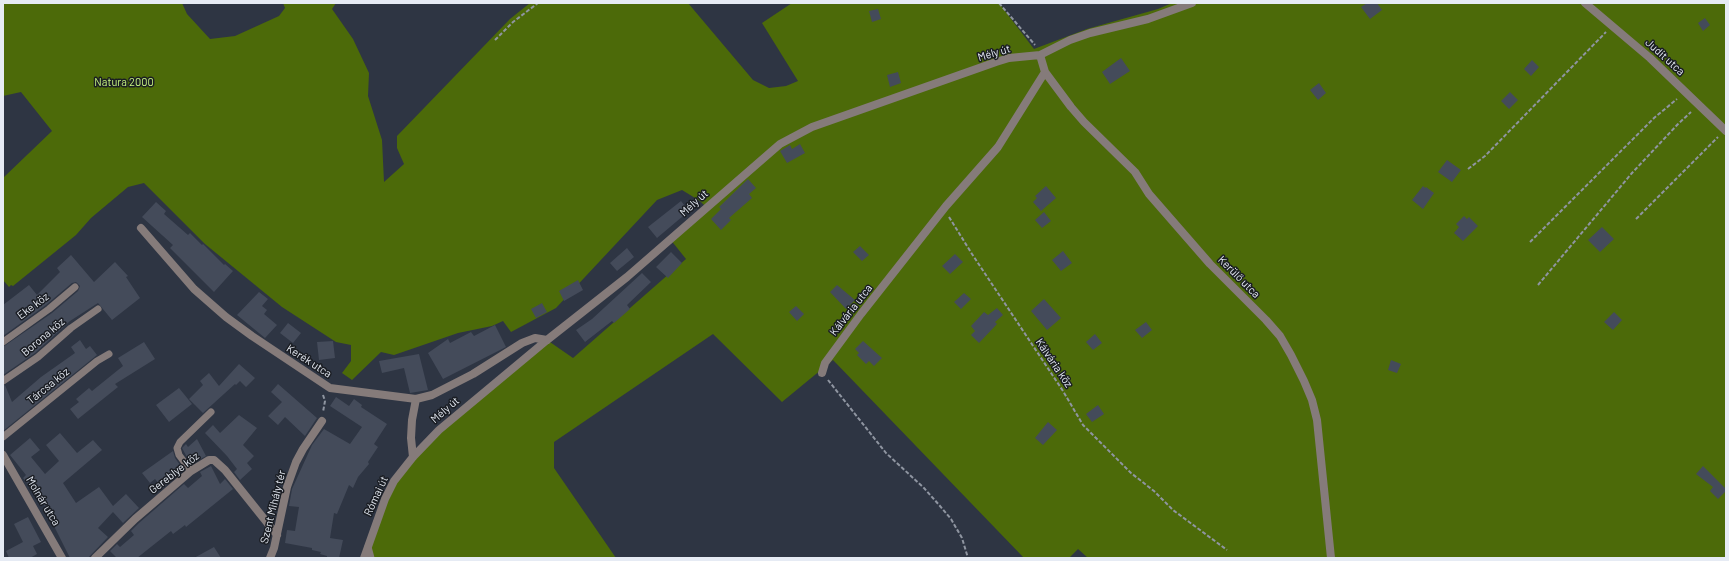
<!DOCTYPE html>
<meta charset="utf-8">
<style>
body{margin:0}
#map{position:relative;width:1729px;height:561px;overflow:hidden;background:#2e3543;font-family:Barlow,sans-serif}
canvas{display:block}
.frame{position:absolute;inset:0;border:4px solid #e6ebf4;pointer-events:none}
</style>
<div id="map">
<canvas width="1729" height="561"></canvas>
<div class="frame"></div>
</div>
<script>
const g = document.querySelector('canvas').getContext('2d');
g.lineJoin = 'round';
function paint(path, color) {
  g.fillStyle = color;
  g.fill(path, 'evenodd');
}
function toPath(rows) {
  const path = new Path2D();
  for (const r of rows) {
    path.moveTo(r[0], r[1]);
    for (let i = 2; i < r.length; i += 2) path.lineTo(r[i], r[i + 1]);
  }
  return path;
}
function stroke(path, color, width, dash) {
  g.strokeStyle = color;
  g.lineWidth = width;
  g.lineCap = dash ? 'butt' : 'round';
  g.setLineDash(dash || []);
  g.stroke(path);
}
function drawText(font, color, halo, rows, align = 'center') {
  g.font = font + ' Barlow,sans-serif';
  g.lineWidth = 3;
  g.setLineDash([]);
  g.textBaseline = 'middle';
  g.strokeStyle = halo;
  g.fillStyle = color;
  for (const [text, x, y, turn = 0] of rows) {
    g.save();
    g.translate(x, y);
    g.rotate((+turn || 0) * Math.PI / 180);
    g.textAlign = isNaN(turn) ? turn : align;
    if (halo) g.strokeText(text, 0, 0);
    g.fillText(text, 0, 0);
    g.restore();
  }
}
paint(toPath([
 [3,3,182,3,187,14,210,39,235,36,279,16,285,8,283,3,336,3,332,9,353,39,369,73,368,96,382,140,384,182,404,164,397,148,397,136,510,19,530,3,688,3,753,80,769,88,786,86,798,81,762,23,792,3,999,3,1034,49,1087,29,1158,9,1172,3,1726,3,1726,558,1088,558,1078,549,1069,558,1024,558,833,360,782,402,713,334,554,442,554,468,616,558,364,558,385,499,413,457,547,340,573,358,686,259,670,239,706,207,700,201,682,190,657,200,556,308,511,332,503,321,492,326,458,333,394,355,381,352,352,380,342,373,351,361,351,345,336,342,282,307,205,244,144,183,128,187,91,218,76,235,13,286,11,285,9,287,3,280,3,178,52,131,21,92,3,96]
]), '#4c6a09');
paint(toPath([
 [1367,3,1377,3,1382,10,1370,19,1361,7],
 [878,9,881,19,872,22,869,11],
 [1705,18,1710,25,1703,31,1698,23],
 [1121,58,1130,71,1110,84,1102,72],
 [1532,60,1539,67,1531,76,1524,69],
 [898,72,901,83,890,87,887,75],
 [1319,83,1326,93,1318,100,1310,90],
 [1510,92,1518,100,1509,109,1501,101],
 [800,144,805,153,787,163,780,151,790,145,792,149],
 [1447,160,1461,170,1452,182,1438,172],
 [748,179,756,188,749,194,752,198,729,218,731,220,721,230,711,219,721,209,719,207],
 [1046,186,1056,198,1041,211,1033,202,1037,198,1035,196],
 [1423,186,1425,188,1426,187,1434,193,1423,209,1412,200],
 [681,201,689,211,657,238,648,227],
 [156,202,166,211,164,214,188,235,190,233,202,245,203,244,224,265,225,264,233,271,214,292,170,248,173,245,142,217],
 [1044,212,1051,221,1042,228,1035,220],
 [1464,216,1467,219,1469,217,1478,226,1463,241,1454,233,1459,227,1456,224],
 [1602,227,1614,239,1600,252,1588,240],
 [860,246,869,255,862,261,853,252],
 [627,248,634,257,617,271,610,263],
 [1063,251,1072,263,1061,271,1052,260],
 [671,252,682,263,668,278,656,267],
 [955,254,963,262,950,274,942,266],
 [71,255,94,282,115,262,128,276,126,277,140,298,112,320,98,303,70,321,35,353,3,375,3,347,52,313,78,291,80,286,76,282,72,283,46,305,3,336,3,305,29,285,37,295,60,272,57,268],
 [642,273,651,282,627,305,630,309,614,323,612,321,585,342,576,330,592,319],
 [578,280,583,290,564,301,559,291],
 [837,285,855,300,846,309,830,292],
 [259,292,268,299,262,306,267,310,264,314,277,325,265,338,237,315],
 [964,293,971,299,961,309,954,302],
 [1044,299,1061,318,1047,330,1031,311],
 [542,303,547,312,536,318,531,309],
 [796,306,804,314,797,321,789,312],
 [997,308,1003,315,995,322,997,324,979,343,971,335,975,331,971,326,984,312,988,315],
 [1614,312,1622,320,1613,330,1604,322],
 [1146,322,1152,330,1142,338,1135,330],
 [288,323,301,333,293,343,280,333],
 [495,325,506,347,443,379,428,353,448,339,450,343,471,332,474,336],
 [1095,334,1102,343,1093,350,1086,342],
 [80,340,86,349,90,346,97,355,3,431,3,386,5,385,12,402,41,377,75,353,71,347],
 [333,341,335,358,319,360,317,342],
 [863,341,882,358,874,366,869,361,866,364,857,355,859,353,855,349],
 [144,342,155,359,115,384,118,387,78,419,70,409,79,402,76,399,89,388,92,391,123,366,118,358],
 [419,354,428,390,410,393,404,368,382,373,379,361],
 [1391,360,1401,364,1397,373,1388,370],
 [239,364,255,378,246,387,240,381,236,385,235,384,203,413,189,399,203,385,200,381,209,373,219,386],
 [278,384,317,418,305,436,285,417,278,425,268,416,282,402,271,392],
 [179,388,192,404,169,422,156,405],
 [336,397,349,406,354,399,362,405,361,407,387,424,374,444,378,447,368,462,369,464,358,477,353,488,349,485,337,514,334,513,330,538,343,540,339,558,327,558,327,556,320,554,321,552,312,550,312,548,285,543,287,530,295,531,299,507,289,506,292,489,312,445,324,429,350,444,362,427,330,406],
 [1098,405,1104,414,1092,422,1086,414],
 [239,415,257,428,243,445,254,456,247,463,252,469,240,480,234,472,237,469,227,456,205,433,213,425,220,433],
 [1048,422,1057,430,1043,445,1035,438],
 [60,433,77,453,93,440,102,450,63,483,76,503,99,487,113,506,126,494,139,508,123,523,113,512,98,528,108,537,88,558,70,558,45,508,46,508,23,478,26,475,10,455,30,438,40,450,31,457,45,474,59,461,46,445],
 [197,439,206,456,195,462,192,456,188,459,182,448,186,444,188,447],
 [173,451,175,458,180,465,173,471,177,476,163,488,155,479,150,483,142,473],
 [211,466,220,484,225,479,233,489,186,527,185,525,173,534,171,531,137,558,117,558,110,551,117,544,120,547,134,535,131,531,139,523,184,484,188,488,202,476,200,472],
 [1703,466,1726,489,1726,491,1718,499,1710,491,1713,487,1696,474],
 [28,517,41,542,33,546,37,554,30,558,9,558,6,551,23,542,14,524],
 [214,547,221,558,194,558]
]), '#444b5a');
stroke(toPath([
 [999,3,1035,45],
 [495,40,513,22,538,3],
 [1468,169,1485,156,1606,32],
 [949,217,972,254,1063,391,1083,425,1131,473,1154,491,1173,510,1227,550],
 [1636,219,1718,137],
 [1530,242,1654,118,1677,99],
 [1538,285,1632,173,1678,124,1691,112],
 [828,380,886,453,924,488,940,506,951,519,962,538,968,558],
 [323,395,325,401,323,412]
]), '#8f95a1', 2, [4, 2]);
stroke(toPath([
 [3,342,49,309,75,287],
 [3,381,38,357,71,328,98,309],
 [3,437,97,361,109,354],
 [191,471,179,455,177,448,180,442,211,412],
 [368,547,371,558]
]), '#857b7a', 7);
stroke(toPath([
 [1585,3,1650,58,1726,131],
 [1040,55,1045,72,1071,107,1084,122,1135,172,1149,194,1210,264,1266,320,1280,336,1291,355,1304,381,1312,400,1317,420,1331,558],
 [141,228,194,289,226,317,252,336,330,388,416,399,432,395,473,374,522,343,535,338,547,340],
 [822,373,825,363,861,314,946,206,998,147,1045,72],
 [3,455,62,558],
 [413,457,411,438,412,420,416,399],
 [95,558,135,519,191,471,209,460,214,460,225,470,277,535],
 [270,558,274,548,287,487,296,462,303,449,322,421],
 [364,558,385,499,394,481,413,457,439,430,547,340,627,277,780,144,812,127,996,62,1009,58,1040,55,1070,40,1090,33,1148,19,1192,3]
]), '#857b7a', 8);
drawText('11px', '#e6ebf4', '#1a1d23', [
 ["Mély út",994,53,-16],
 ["Judit utca",1665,57,42],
 ["Mély út",694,203,-42],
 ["Kerülő utca",1239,277,45],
 ["Eke köz",33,306,-37],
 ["Kálvária utca",851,310,-52],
 ["Borona köz",43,337,-40],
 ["Kerék utca",309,361,33],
 ["Kálvária köz",1054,363,56],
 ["Tárcsa köz",48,386,-39],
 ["Mély út",445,410,-41],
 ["Gereblye köz",174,473,-38],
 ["Római út",376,496,-65],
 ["Molnár utca",43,501,59],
 ["Szent Mihály tér",273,507,-76]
]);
drawText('11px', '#c8f680', '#1a1d23', [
 ["Natura 2000",124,82]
]);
</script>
